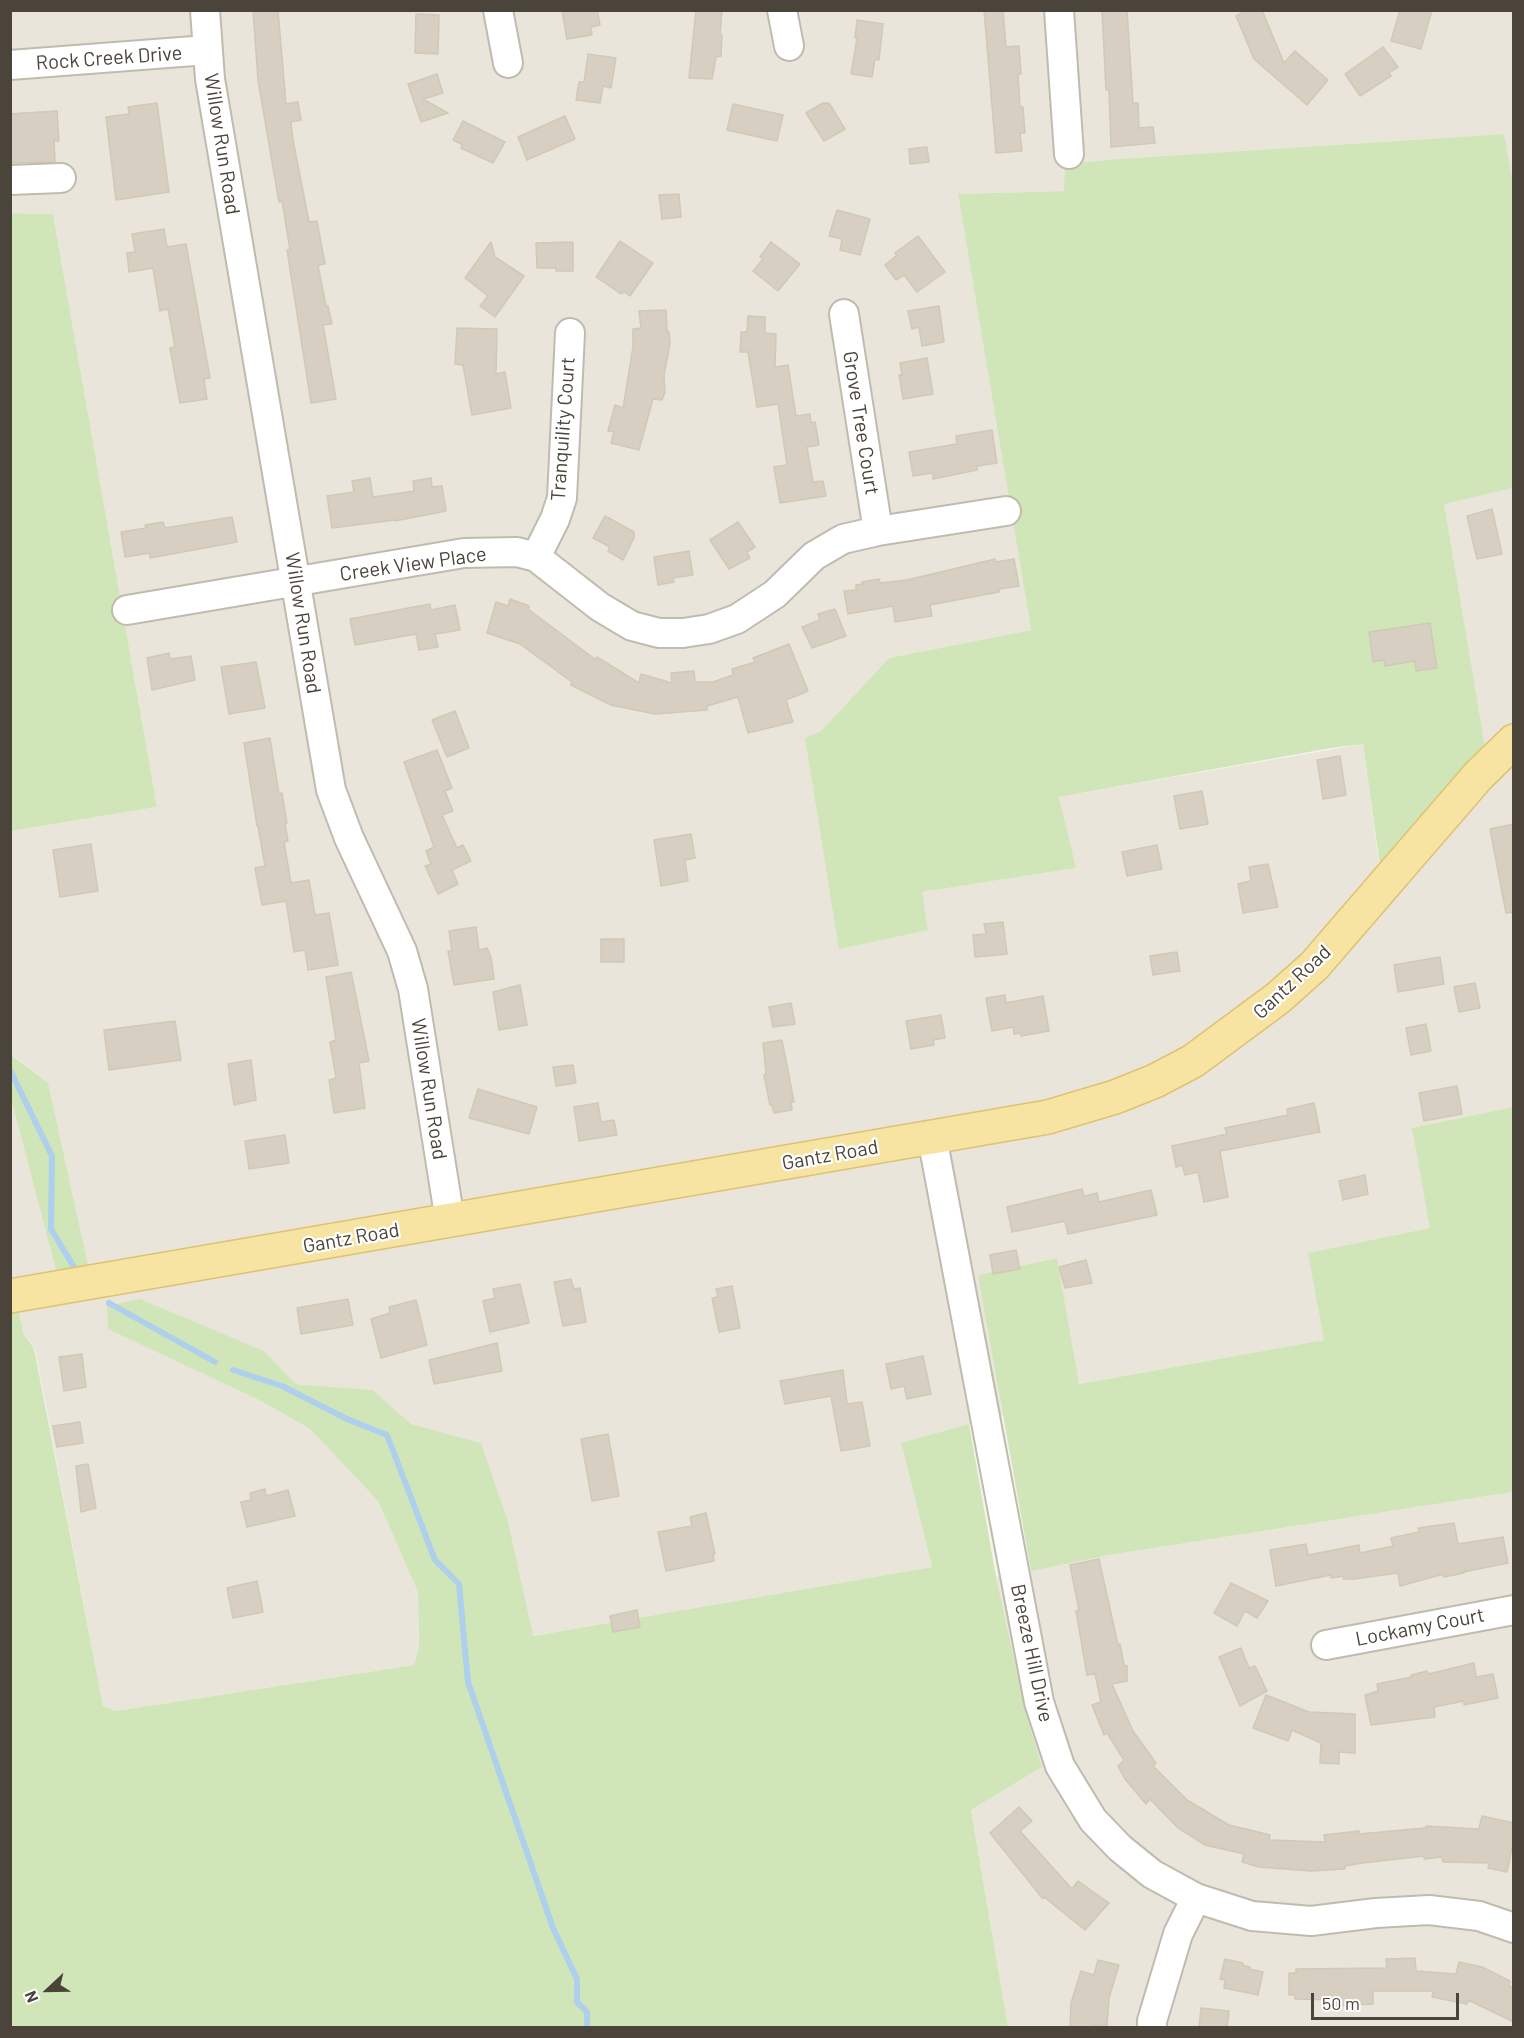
<!DOCTYPE html>
<html>
<head>
<meta charset="utf-8">
<style>
  body { margin:0 }
  #map { position:relative; width:1524px; height:2038px; overflow:hidden; background:#f5f3ec; font-family:Barlow,sans-serif }
  canvas { display:block }
  .frame { position:absolute; inset:0; border:12px solid #4a443a; pointer-events:none }
  .north { position:absolute; left:18px; top:1960px; width:60px; height:60px; -webkit-text-stroke:4px #fff; paint-order:stroke; rotate:248deg; font-size:16px; font-weight:700; line-height:24px; text-align:center; color:#4a443a }
  .north::after { content:''; display:block; margin:auto; width:21px; height:27px; background:#4a443a; clip-path:polygon(50% 0,100% 100%,50% 72%,0 100%) }
  .scale { position:absolute; left:1311px; top:1993px; width:148px; height:27px; box-sizing:border-box; border:3px solid #4a443a; border-top:0; padding-left:8px; font-size:18px; line-height:21px; white-space:nowrap; color:#4a443a; -webkit-text-stroke:4px #fff; paint-order:stroke }
</style>
</head>
<body>
<div id="map">
<canvas width="1524" height="2038"></canvas>
<div class="frame"></div>
<div class="north">N</div>
<div class="scale">50 m</div>
</div>
<script>
const context = document.querySelector('canvas').getContext('2d');
context.lineJoin = 'round';
function fill(path, color) { context.fillStyle = color; context.fill(path, 'evenodd'); }
const toPath = rows => new Path2D(rows.map(r => 'M' + r).join(''));
function strokePath(path, color, width, dash) { context.strokeStyle = color; context.lineWidth = width; context.lineCap = dash ? 'butt' : 'round'; context.setLineDash(dash || []); context.stroke(path); }
function write(font, color, halo, rows, align = 'center') {
  context.font = font + ' Barlow,sans-serif'; context.lineWidth = 4.5; context.setLineDash([]); context.textBaseline = 'middle'; context.strokeStyle = halo; context.fillStyle = color; for (const [text, x, y, turn = 0] of rows) {
    context.save(); context.translate(x, y); context.rotate((+turn || 0) * Math.PI / 180); context.textAlign = isNaN(turn) ? turn : align; if (halo) context.strokeText(text, 0, 0); context.fillText(text, 0, 0); context.restore();
  }
}
fill(toPath([
  [11,11,1513,11,1513,190,1504,134,1116,159,1065,164,1065,191,958,194,1031,630,889,658,821,731,922,892,1075,868,1059,797,1363,744,1380,872,1486,753,1443,503,1513,488,1513,1107,1413,1128,1431,1228,1309,1253,1325,1340,1078,1384,1057,1258,979,1275,1003,1416,969,1424,901,1444,932,1567,532,1636,508,1521,480,1443,411,1424,373,1390,296,1384,264,1351,107,1306,109,1329,261,1401,310,1429,378,1501,418,1592,419,1647,414,1665,116,1711,103,1706,35,1348,24,1335,17,1306,11,1307,10,1098,12,1099,48,1083,11,1054,11,831,157,807,53,214,11,213],
  [1513,1492,1513,2027,1008,2027,971,1810,1042,1767,1026,1713,996,1577,1109,1555]
]), '#e9e5db');
fill(toPath([
  [1504,134,1514,190,1513,488,1444,504,1486,753,1381,873,1363,744,1331,748,1059,797,1076,868,922,892,928,930,839,949,805,738,821,731,889,658,1031,630,958,194,1064,191,1065,164,1116,159],
  [11,213,53,214,157,807,11,831],
  [10,1054,48,1083,88,1266,56,1270,11,1098],
  [1513,1107,1513,1492,1109,1555,1031,1571,978,1275,1057,1258,1079,1384,1324,1340,1308,1253,1430,1228,1412,1128],
  [140,1299,264,1351,296,1384,373,1390,411,1424,481,1443,508,1521,533,1636,932,1567,901,1443,969,1424,996,1577,1026,1713,1042,1767,971,1810,1008,2027,11,2028,11,1307,17,1305,24,1335,34,1348,103,1706,116,1711,414,1665,419,1647,418,1592,378,1501,310,1429,261,1401,108,1329,107,1306]
]), '#d0e6b8');
strokePath(toPath([
  [10,1070,52,1156,51,1229,74,1267],
  [109,1303,215,1362],
  [233,1370,282,1386,347,1419,387,1435,435,1560,459,1584,468,1682,553,1928,577,1979,577,2002,587,2012,587,2028]
]), '#aed0ed', 6);
const building = toPath([
  [253,10,278,10,286,104,298,102,301,120,291,122,293,140,309,222,317,221,325,264,318,265,326,306,328,306,332,324,323,325,336,399,311,403,287,250,290,250,282,201,279,202,258,80,253,10],
  [562,10,597,10,600,25,591,27,592,35,567,39,562,10],
  [696,10,722,10,720,35,722,35,721,56,716,57,712,79,689,78,696,10],
  [984,10,1003,10,1006,47,1019,46,1021,74,1018,74,1020,107,1023,107,1025,133,1020,133,1022,151,996,153,984,10],
  [1102,10,1127,10,1133,103,1138,103,1139,128,1153,127,1155,143,1111,147,1109,90,1106,90,1102,10],
  [1247,10,1262,10,1284,63,1295,51,1328,80,1307,105,1254,59,1236,16,1247,10],
  [1400,10,1432,10,1421,49,1391,41,1400,10],
  [416,14,439,15,438,54,415,53,416,14],
  [857,20,883,24,879,60,875,59,872,77,851,74,857,38,855,38,857,20],
  [1383,47,1398,67,1389,73,1391,76,1360,96,1345,74,1383,47],
  [588,54,616,58,611,88,603,86,600,103,576,100,579,82,584,82,588,54],
  [437,74,443,93,423,99,448,113,421,122,408,84,437,74],
  [157,103,169,192,116,200,106,117,129,114,128,107,157,103],
  [823,103,829,103,845,129,824,141,806,113,823,103],
  [733,104,783,115,777,141,727,130,733,104],
  [57,111,59,141,54,141,55,162,10,163,10,114,57,111],
  [565,116,575,139,527,160,518,137,565,116],
  [463,121,505,142,493,163,461,148,463,145,453,140,463,121],
  [927,147,929,162,910,164,909,149,927,147],
  [679,194,681,217,662,219,659,195,679,194],
  [837,210,870,219,860,255,840,250,842,239,829,236,837,210],
  [164,229,167,247,186,244,210,378,204,379,207,399,180,403,170,348,175,347,168,309,160,311,153,268,129,272,127,253,135,252,132,234,164,229],
  [918,236,945,272,917,292,904,275,896,280,885,265,897,255,895,253,918,236],
  [620,241,653,263,630,296,624,292,621,294,596,277,620,241],
  [491,242,495,257,524,276,495,317,480,306,488,296,465,278,491,242],
  [573,242,573,271,556,271,556,268,537,268,536,243,573,242],
  [771,242,800,264,778,291,753,271,763,259,760,257,771,242],
  [939,306,944,342,922,346,919,327,912,329,908,311,939,306],
  [666,310,667,331,669,332,670,344,664,375,665,392,662,400,653,399,639,450,611,443,614,432,608,431,615,405,623,408,633,347,633,329,641,328,639,311,666,310],
  [748,316,765,317,765,333,776,334,775,367,788,365,796,416,810,414,811,423,815,422,819,445,807,447,813,482,823,481,826,496,780,503,774,467,787,465,778,404,757,407,748,352,740,352,741,332,747,332,748,316],
  [457,328,497,329,496,374,505,372,511,408,472,415,463,365,455,364,457,328],
  [927,358,933,394,903,399,899,375,902,375,900,363,927,358],
  [992,430,997,463,977,466,977,470,933,479,933,473,913,476,909,452,957,444,956,436,992,430],
  [370,478,373,497,414,491,413,481,431,478,432,487,442,486,446,511,395,521,395,520,332,528,327,496,354,492,352,481,370,478],
  [1492,509,1502,554,1477,559,1467,516,1492,509],
  [605,516,634,532,634,538,623,560,608,551,610,547,593,538,605,516],
  [232,517,237,542,150,558,150,553,125,557,121,532,146,528,145,525,163,522,165,528,232,517],
  [738,522,755,547,747,552,750,558,729,569,710,540,738,522],
  [689,551,693,575,673,578,674,582,658,585,654,557,689,551],
  [995,559,996,562,1014,559,1019,586,999,589,999,592,930,605,932,616,895,622,893,606,848,614,844,591,856,590,856,585,863,584,862,582,879,579,880,583,907,580,995,559],
  [510,599,529,606,528,609,596,660,597,657,639,683,641,674,672,683,671,673,694,671,695,682,713,682,733,675,732,669,755,662,753,658,789,644,808,691,786,700,793,722,748,733,738,697,707,706,707,710,655,714,611,705,571,685,572,682,520,644,487,633,496,602,508,606,510,599],
  [430,604,431,610,455,605,460,630,435,634,438,647,419,650,416,634,355,645,350,619,430,604],
  [835,609,846,636,812,648,802,627,820,620,818,614,835,609],
  [1430,623,1437,668,1416,671,1415,661,1385,666,1384,660,1373,662,1369,632,1430,623],
  [169,653,170,659,191,656,195,680,152,690,147,658,169,653],
  [256,662,265,708,229,714,221,667,256,662],
  [455,711,469,748,447,757,432,720,455,711],
  [270,738,279,794,282,793,287,823,285,823,288,841,284,842,291,883,309,880,315,915,329,913,338,965,308,970,305,950,294,952,286,901,262,905,255,868,265,866,258,826,257,826,244,743,270,738],
  [437,750,452,788,445,791,453,811,442,815,457,848,463,845,471,861,452,870,458,884,438,894,425,866,431,864,426,851,434,847,404,762,437,750],
  [1340,756,1346,795,1323,799,1317,760,1340,756],
  [1202,791,1208,824,1180,829,1174,796,1202,791],
  [1514,824,1514,912,1506,913,1490,829,1514,824],
  [691,834,695,858,685,860,688,881,661,886,654,840,691,834],
  [91,844,98,891,60,897,53,850,91,844],
  [1157,845,1162,869,1127,876,1122,852,1157,845],
  [1268,864,1278,907,1243,913,1238,884,1251,881,1249,867,1268,864],
  [1003,922,1007,954,975,957,973,935,986,934,984,924,1003,922],
  [476,927,479,950,487,948,491,957,494,979,454,985,448,951,452,951,449,931,476,927],
  [601,939,624,939,624,962,601,962,601,939],
  [1177,952,1180,971,1153,975,1150,956,1177,952],
  [1440,957,1444,984,1398,992,1394,965,1440,957],
  [351,972,369,1061,359,1063,365,1108,334,1113,329,1080,336,1078,330,1042,336,1040,326,977,351,972],
  [1475,983,1480,1008,1459,1012,1454,987,1475,983],
  [520,985,527,1025,499,1030,493,992,520,985],
  [1005,995,1006,1003,1043,996,1049,1031,1021,1036,1021,1033,1014,1034,1013,1027,992,1031,986,998,1005,995],
  [791,1003,795,1024,773,1027,769,1007,791,1003],
  [941,1015,945,1038,933,1040,934,1045,911,1049,906,1021,941,1015],
  [175,1021,181,1060,109,1070,104,1030,175,1021],
  [1426,1024,1431,1051,1411,1055,1406,1028,1426,1024],
  [782,1040,794,1102,791,1102,792,1110,774,1113,772,1105,770,1105,764,1075,766,1074,763,1043,782,1040],
  [251,1060,256,1100,234,1105,228,1064,251,1060],
  [573,1065,576,1083,556,1086,553,1067,573,1065],
  [1457,1086,1462,1114,1424,1121,1419,1093,1457,1086],
  [478,1089,537,1107,529,1134,469,1118,478,1089],
  [598,1103,601,1122,614,1120,617,1135,579,1141,574,1107,598,1103],
  [1314,1103,1320,1132,1220,1151,1228,1197,1204,1202,1198,1172,1185,1175,1182,1165,1176,1167,1172,1146,1227,1134,1225,1128,1288,1115,1287,1109,1314,1103],
  [285,1135,289,1163,249,1169,245,1141,285,1135],
  [1365,1175,1368,1194,1343,1200,1339,1181,1365,1175],
  [1082,1189,1084,1196,1097,1193,1099,1202,1151,1190,1157,1215,1068,1234,1065,1221,1012,1232,1007,1207,1082,1189],
  [1016,1250,1020,1269,993,1274,990,1255,1016,1250],
  [1086,1260,1092,1283,1065,1288,1059,1267,1086,1260],
  [571,1279,574,1289,580,1288,586,1322,563,1326,554,1282,571,1279],
  [520,1284,529,1323,490,1332,483,1301,495,1298,493,1289,520,1284],
  [732,1286,740,1328,719,1332,712,1298,718,1297,716,1289,732,1286],
  [348,1299,353,1325,301,1334,297,1308,348,1299],
  [416,1300,427,1345,381,1358,371,1319,390,1313,389,1307,416,1300],
  [497,1343,502,1371,434,1384,429,1360,497,1343],
  [82,1354,86,1387,64,1391,59,1357,82,1354],
  [923,1356,931,1394,907,1399,904,1386,891,1389,886,1364,923,1356],
  [843,1370,847,1404,862,1402,870,1446,841,1451,831,1396,785,1404,780,1381,843,1370],
  [80,1422,83,1443,57,1447,53,1426,80,1422],
  [608,1434,619,1496,592,1501,581,1439,608,1434],
  [88,1464,96,1508,81,1512,76,1466,88,1464],
  [265,1489,266,1496,288,1490,295,1516,247,1527,241,1502,251,1500,250,1493,265,1489],
  [706,1513,715,1554,713,1554,714,1561,666,1571,658,1532,692,1526,690,1517,706,1513],
  [1454,1523,1458,1544,1503,1537,1508,1563,1463,1572,1464,1573,1444,1577,1444,1574,1400,1586,1398,1573,1354,1579,1343,1579,1344,1576,1331,1578,1331,1575,1276,1586,1270,1550,1306,1544,1308,1555,1359,1545,1360,1553,1393,1546,1391,1538,1419,1532,1418,1528,1454,1523],
  [1099,1559,1118,1645,1120,1644,1124,1665,1127,1666,1127,1681,1112,1684,1133,1731,1156,1763,1153,1766,1187,1800,1229,1825,1270,1835,1269,1840,1325,1842,1324,1835,1359,1831,1359,1834,1425,1828,1426,1826,1479,1829,1482,1816,1514,1823,1514,1838,1507,1872,1488,1868,1489,1863,1443,1862,1442,1857,1424,1859,1424,1856,1362,1863,1345,1866,1345,1869,1311,1871,1259,1867,1242,1862,1244,1854,1205,1845,1177,1827,1150,1799,1146,1804,1125,1779,1118,1766,1124,1760,1107,1733,1104,1735,1092,1705,1101,1702,1095,1674,1087,1675,1076,1611,1079,1610,1070,1565,1099,1559],
  [257,1581,263,1612,233,1618,227,1588,257,1581],
  [1231,1583,1268,1601,1257,1618,1245,1611,1237,1626,1214,1613,1231,1583],
  [637,1610,640,1627,613,1632,610,1616,637,1610],
  [1241,1648,1249,1668,1255,1666,1267,1691,1240,1706,1219,1657,1241,1648],
  [1474,1663,1476,1677,1493,1674,1498,1698,1464,1705,1464,1701,1434,1707,1435,1717,1371,1725,1365,1695,1378,1691,1377,1684,1412,1677,1411,1675,1427,1671,1428,1674,1474,1663],
  [1266,1695,1309,1712,1355,1714,1355,1753,1339,1752,1339,1764,1320,1763,1321,1743,1292,1730,1288,1741,1253,1728,1266,1695],
  [1019,1807,1032,1821,1020,1831,1072,1889,1078,1881,1109,1903,1085,1930,1044,1897,1043,1899,990,1833,1019,1807],
  [1415,1958,1416,1971,1456,1974,1459,1962,1482,1967,1510,1981,1509,1986,1514,1988,1514,2022,1468,2000,1467,2004,1432,1997,1433,1991,1373,1991,1373,2004,1337,2006,1337,2000,1295,1999,1295,1995,1289,1995,1289,1973,1296,1973,1296,1969,1387,1968,1386,1959,1415,1958],
  [1225,1959,1243,1963,1242,1965,1250,1967,1249,1969,1263,1972,1258,1995,1224,1988,1225,1980,1220,1979,1225,1959],
  [1098,1960,1119,1965,1109,1998,1107,2025,1094,2025,1094,2028,1070,2028,1071,2003,1081,1971,1094,1975,1098,1960],
  [1201,2008,1229,2011,1227,2028,1199,2028,1201,2008]
]);
fill(building, '#d6cfc2');
strokePath(building, '#d1c8b6', 1.5);
const minor = toPath([
  [205,10,210,79,331,790,349,838,402,951,413,989,450,1221],
  [498,10,508,63],
  [782,10,789,46],
  [1059,10,1069,154],
  [10,65,207,50],
  [10,180,61,178],
  [844,314,878,531],
  [536,557,555,519,562,498,570,333],
  [127,610,464,553,517,552,536,557,600,607,632,626,659,633,683,633,709,629,737,619,775,594,814,556,843,539,878,531,1006,511],
  [932,1137,1039,1702,1060,1766,1093,1820,1120,1848,1152,1874,1196,1898,1252,1916,1311,1921,1376,1913,1429,1910,1479,1916,1514,1928],
  [1326,1645,1514,1610],
  [1152,2028,1152,2021,1178,1934,1196,1898]
]);
const major = toPath([
  [10,1296,1048,1117,1115,1097,1155,1081,1193,1061,1278,998,1314,966,1478,776,1514,741]
]);
strokePath(minor, '#c1bbaf', 32);
strokePath(major, '#dec272', 36);
strokePath(minor, '#fff', 28);
strokePath(major, '#f8e4a2', 33);
write('20px', '#4a443a', '#fff', [
  ["Rock Creek Drive",109,58,-4],
  ["Willow Run Road",222,144,81],
  ["Grove Tree Court",861,423,81],
  ["Tranquility Court",563,429,-86],
  ["Creek View Place",413,564,-8],
  ["Willow Run Road",303,623,81],
  ["Gantz Road",1292,982,-43],
  ["Willow Run Road",429,1089,81],
  ["Gantz Road",830,1155,-10],
  ["Gantz Road",351,1238,-10],
  ["Lockamy Court",1420,1627,-11],
  ["Breeze Hill Drive",1032,1653,78]
]);
</script>
</body>
</html>
